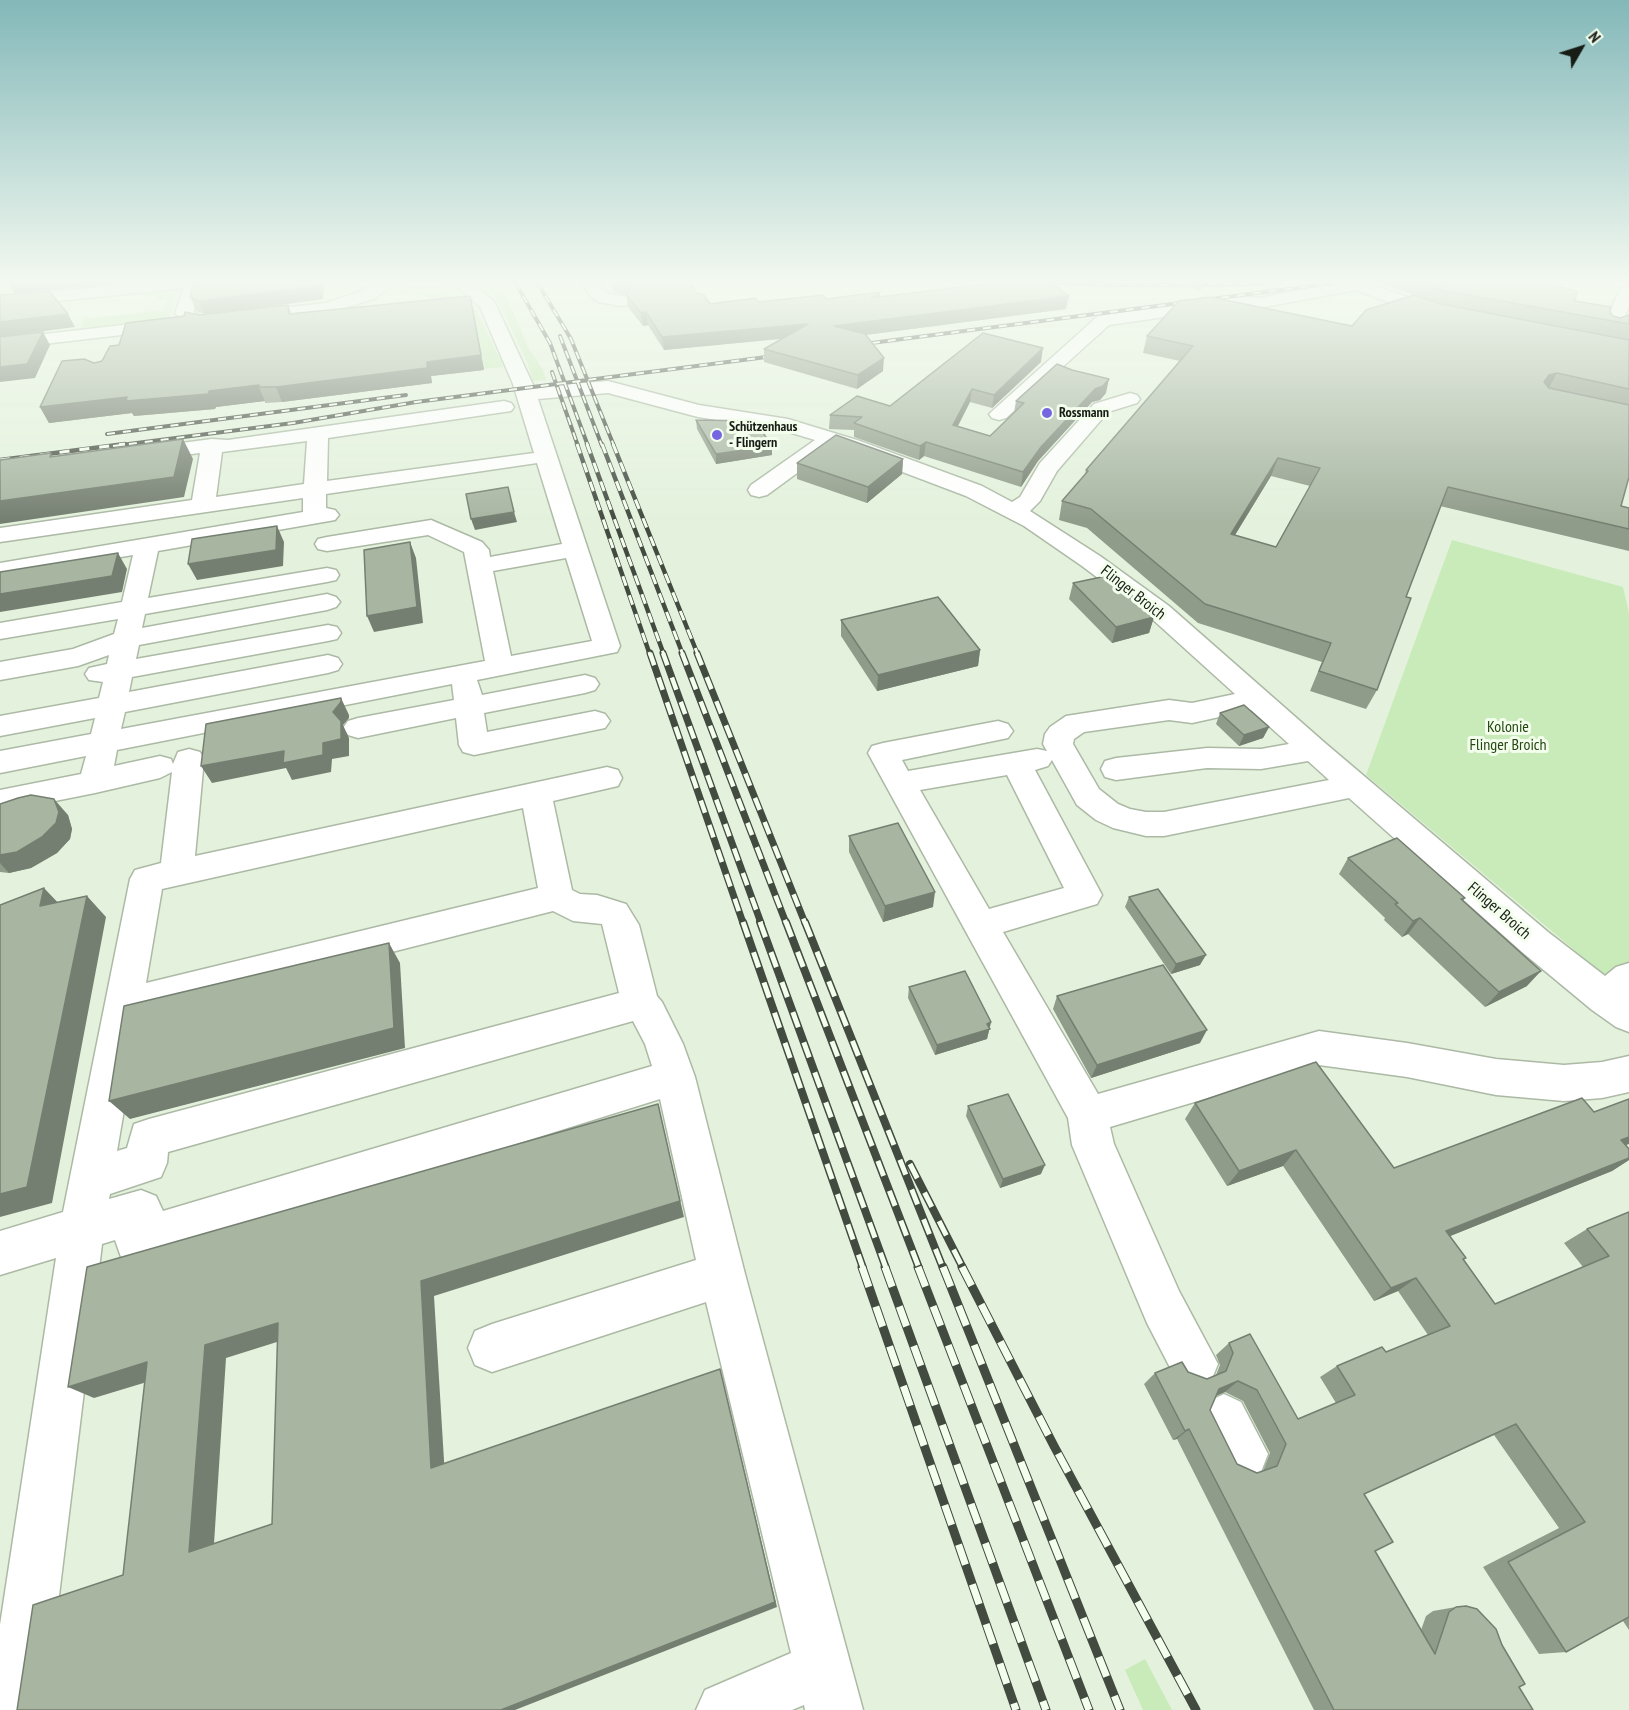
<!DOCTYPE html>
<html>
<head>
<meta charset="utf-8">
<style>
  body { margin:0 }
  #map { position:relative; width:1629px; height:1710px; overflow:hidden; background:#e4f2dd; font-family:"PT Sans Narrow",sans-serif }
  canvas { display:block }
  .north { position:absolute; left:1551px; top:18px; width:60px; height:60px; -webkit-text-stroke:4px #f3feed; paint-order:stroke; rotate:51deg; font-size:16px; font-weight:700; line-height:24px; text-align:center; color:#171c15 }
  .north::after { content:''; display:block; margin:auto; width:21px; height:27px; background:#171c15; clip-path:polygon(50% 0,100% 100%,50% 72%,0 100%) }
</style>
</head>
<body>
<div id="map">
<canvas width="1629" height="1710"></canvas>
<div class="north">N</div>
</div>
<script>
const context = document.querySelector('canvas').getContext('2d');
context.lineJoin = 'round';
function fill(path, color) { context.fillStyle = color; context.fill(path, 'evenodd'); }
const toPath = rows => new Path2D(rows.map(r => 'M' + r).join(''));
function strokePath(path, color, width, dash) { context.strokeStyle = color; context.lineWidth = width; context.lineCap = dash ? 'butt' : 'round'; context.setLineDash(dash || []); context.stroke(path); }
function write(font, color, halo, rows, align = 'center') {
  context.font = font + ' "PT Sans Narrow",sans-serif'; context.lineWidth = 6; context.setLineDash([]); context.textBaseline = 'middle'; context.strokeStyle = halo; context.fillStyle = color; for (const [text, x, y, turn = 0] of rows) {
    context.save(); context.translate(x, y); context.rotate((+turn || 0) * Math.PI / 180); context.textAlign = isNaN(turn) ? turn : align; if (halo) context.strokeText(text, 0, 0); context.fillText(text, 0, 0); context.restore();
  }
}
fill(toPath([
  [485,282,496,282,508,300,528,347,543,370,546,380,533,381,527,362,501,306],
  [179,288,170,319,80,329,84,319,163,310,167,300,156,301,157,296,144,297,146,291],
  [391,288,452,295,467,300,477,312,504,367,484,369,455,308,419,294,390,292,392,290,384,289],
  [1452,540,1623,587,1629,613,1629,996,1366,775],
  [1145,1659,1172,1710,1143,1710,1125,1670]
]), '#c9ebb9');
const minor = toPath([
  [146,282,199,282,201,285,193,312,205,317,325,303,362,291,376,282,396,282,374,299,327,313,205,327,184,323,175,313,184,288,0,307,0,297,146,282],
  [399,282,447,282,439,287,407,287,399,282],
  [452,282,470,282,494,301,534,387,608,381,699,405,788,419,857,440,982,486,1012,502,1020,497,1040,463,1094,404,1130,393,1137,395,1140,399,1137,403,1108,412,1057,471,1040,501,1030,511,1100,556,1169,606,1325,743,1548,932,1605,976,1616,967,1629,963,1629,1032,1616,1027,1592,1010,1522,952,1349,798,1164,836,1146,836,1113,828,1096,820,1077,805,1052,760,1048,766,1035,770,1102,895,1097,904,1003,932,1098,1094,1319,1031,1407,1043,1496,1059,1564,1065,1602,1062,1629,1056,1629,1092,1602,1098,1564,1101,1496,1095,1407,1077,1319,1065,1110,1127,1114,1144,1179,1291,1218,1364,1211,1381,1194,1388,1177,1381,1147,1323,1072,1145,1068,1118,868,753,872,746,883,743,998,721,1008,724,1013,731,1008,738,902,760,908,771,1037,749,1047,751,1043,744,1045,734,1050,727,1066,716,1169,700,1192,703,1235,694,1151,618,1082,566,1024,526,966,496,834,446,767,495,759,497,751,495,748,490,751,485,815,440,785,431,698,417,608,393,538,399,620,646,617,652,477,680,482,695,585,675,595,678,599,684,595,690,585,693,484,713,487,732,595,711,605,714,610,721,605,728,474,755,463,752,459,745,456,718,358,738,348,735,343,728,348,721,358,718,454,700,452,684,117,750,114,766,160,756,171,759,173,764,178,752,189,749,200,752,204,759,195,856,607,767,618,770,622,778,618,786,553,801,572,890,580,894,597,895,626,904,639,925,657,996,662,1002,683,1044,695,1077,745,1274,863,1710,805,1710,804,1705,792,1710,696,1710,705,1690,791,1653,706,1302,492,1372,475,1365,468,1348,475,1331,492,1324,696,1260,660,1099,137,1263,121,1257,115,1240,102,1244,45,1710,0,1710,0,1625,56,1258,0,1275,0,1231,63,1212,130,879,135,870,161,863,172,772,160,778,95,793,0,812,0,790,81,774,86,756,0,773,0,751,91,734,95,718,0,736,0,716,99,698,103,682,89,680,85,674,89,668,107,664,109,655,78,666,0,680,0,662,73,649,114,634,118,619,0,639,0,623,122,602,133,555,0,577,0,563,303,512,303,498,0,542,0,528,192,500,200,453,143,460,135,459,132,454,135,449,143,448,212,439,228,440,504,401,511,403,514,407,511,411,328,438,327,481,534,453,513,384,480,307,452,282],
  [307,441,304,484,216,497,222,452,307,441],
  [537,463,562,544,490,557,489,550,482,542,431,520,327,537,318,539,315,544,318,549,327,551,428,535,464,552,485,661,121,729,125,712,328,673,338,670,342,664,338,658,328,655,129,692,132,677,328,641,337,639,341,633,337,627,328,625,136,659,139,645,327,610,336,607,340,602,336,597,327,594,142,628,145,614,327,582,336,580,339,575,336,570,327,568,148,598,158,551,335,520,339,515,335,510,326,508,326,494,537,463],
  [566,558,592,641,511,656,493,571,566,558],
  [1251,710,1289,744,1261,749,1207,748,1116,758,1105,761,1101,769,1105,777,1116,780,1207,768,1261,769,1308,761,1329,780,1164,812,1146,812,1130,809,1118,804,1099,789,1073,744,1074,739,1084,732,1169,720,1192,723,1251,710],
  [1007,775,1064,888,989,909,920,790,1007,775],
  [523,808,538,888,146,983,162,889,523,808],
  [553,911,573,921,602,924,619,993,149,1119,134,1124,127,1148,117,1151,140,1016,553,911],
  [633,1021,645,1044,652,1066,163,1211,156,1196,141,1190,109,1199,110,1194,161,1177,167,1163,168,1152,633,1021],
  [582,282,598,282,603,290,610,294,627,297,630,301,627,305,621,306,599,302,591,297,582,282],
  [1341,282,1365,282,1444,310,1447,314,1444,318,1438,319,1432,318,1356,290,1259,308,1241,306,1109,325,1006,418,999,420,992,418,989,414,1098,316,1241,296,1259,298,1341,282],
  [1629,283,1629,307,1620,327,1617,331,1611,332,1605,331,1602,327,1621,288,1629,283],
  [168,320,174,321,177,325,174,329,0,349,0,339,168,320],
  [1224,1394,1241,1402,1268,1454,1261,1472,1243,1479,1225,1472,1199,1419,1207,1402,1224,1394]
]);
strokePath(minor, '#acb9a5', 3);
fill(minor, '#fff');
const railFar4 = toPath([
  [515,282,550,343,588,446],
  [537,282,571,339,614,446],
  [1033,282,1115,285,1263,284],
  [560,336,602,446],
  [856,345,1342,282],
  [552,372,578,446],
  [107,434,406,395],
  [113,446,293,423,416,402,782,355]
]);
const railFar3 = toPath([
  [577,444,650,655],
  [587,444,664,655],
  [602,444,683,655],
  [613,444,698,655],
  [0,460,125,444]
]);
const railFar2 = toPath([
  [650,653,743,923],
  [663,653,761,923],
  [682,653,786,923],
  [697,653,805,923]
]);
const railFar1 = toPath([
  [743,922,863,1268],
  [760,922,886,1268],
  [786,922,919,1268],
  [805,922,943,1268],
  [910,1164,963,1268]
]);
const rail = toPath([
  [862,1267,1016,1710],
  [885,1267,1046,1710],
  [918,1267,1089,1710],
  [943,1267,1120,1710],
  [962,1267,1054,1446,1196,1710]
]);
strokePath(railFar4, '#434a40', 4);
strokePath(railFar3, '#434a40', 4.5);
strokePath(railFar2, '#434a40', 7);
strokePath(railFar1, '#434a40', 8);
strokePath(rail, '#434a40', 9);
strokePath(railFar4, '#f3feed', 2, [8]);
strokePath(railFar3, '#f3feed', 3, [10]);
strokePath(railFar2, '#f3feed', 4.5, [13]);
strokePath(railFar1, '#f3feed', 5, [16]);
strokePath(rail, '#f3feed', 7, [21]);
fill(toPath([
  [194,282,324,282,323,299,227,312,288,305,291,313,473,310,484,370,431,376,432,383,282,402,265,403,265,401,216,407,215,409,134,416,132,413,49,423,40,407,94,363,102,361,119,345,199,315,205,314,196,311,190,297],
  [607,282,690,282,697,293,710,304,880,297,1066,309,865,335,883,371,857,389,764,362,764,349,781,339,664,350,648,325,643,326,628,307,626,295,616,293],
  [1169,282,1207,282,1200,290],
  [1380,282,1538,282,1575,301,1610,312,1613,316,1620,318,1629,315,1629,477,1621,506,1629,508,1629,551,1440,506,1406,597,1377,690,1366,709,1310,691,1322,662,1198,623,1087,528,1059,520,1062,501,1085,474,1086,470,1180,361,1143,353,1147,336,1352,326,1414,295],
  [1271,476,1310,486,1276,547,1235,535],
  [1041,362,992,408,970,402,958,426,990,436,1014,413,1016,401,1106,393,1100,400,1092,402,1038,461,1021,487,924,456,919,460,854,437,854,430,829,429,830,415,890,406],
  [696,420,772,455,716,464,697,429],
  [903,459,902,474,867,503,797,479,797,463],
  [1073,583,1154,617,1149,633,1112,643,1069,599],
  [841,620,980,650,978,666,877,691,841,636],
  [1220,713,1269,727,1263,738,1239,746,1216,724],
  [0,804,68,815,72,829,70,839,57,853,31,868,9,873,0,872],
  [849,836,933,907,883,922,849,852],
  [1348,858,1465,898,1463,901,1527,986,1485,1007,1408,934,1402,937,1384,920,1385,918,1339,874],
  [1129,897,1200,965,1171,974,1125,907],
  [909,987,991,1022,987,1039,935,1055,908,998],
  [1057,996,1200,1043,1091,1078,1053,1009],
  [1195,1103,1394,1168,1626,1145,1629,1149,1629,1160,1612,1171,1450,1236,1464,1260,1495,1304,1583,1267,1564,1243,1587,1229,1629,1212,1629,1630,1623,1621,1566,1652,1539,1654,1483,1567,1559,1528,1494,1435,1364,1494,1375,1551,1421,1630,1426,1616,1433,1611,1456,1607,1502,1645,1519,1687,1533,1710,1314,1710,1177,1439,1173,1440,1144,1384,1155,1373,1188,1372,1207,1379,1216,1375,1220,1365,1216,1355,1229,1343,1298,1419,1336,1403,1320,1377,1337,1366,1386,1352,1428,1335,1398,1291,1374,1301,1283,1166,1227,1186,1185,1119],
  [1225,1392,1243,1401,1270,1453,1263,1471,1257,1473,1237,1464,1210,1410,1216,1396],
  [968,1106,1041,1174,1000,1188,966,1116]
]), '#909c8a');
fill(toPath([
  [8,282,129,282,14,293],
  [319,282,324,282,323,299,205,315,199,301],
  [1202,282,1207,282,1200,290],
  [880,292,880,305,871,298],
  [470,296,484,370,431,376,432,383,282,402,276,387,427,362],
  [1069,296,1066,309,834,339,834,326],
  [646,312,648,325,643,326,641,313],
  [68,314,75,327,0,337,0,322],
  [808,324,808,336,664,350,662,337],
  [43,332,50,345,35,378,0,382,0,367],
  [1043,348,1041,362,992,408,994,395],
  [884,358,883,371,857,389,858,375],
  [1557,373,1547,391,1544,382,1549,375],
  [1109,379,1106,393,1100,400,1092,402,1038,461,1021,487,1023,472,1041,447,1095,389],
  [259,385,259,387,265,401,216,407,215,409,134,416,132,413,49,423,40,407,127,397,209,391],
  [972,389,970,402,951,439,953,425],
  [183,439,193,459,184,497,0,524,0,501],
  [926,442,924,456,919,460,920,446],
  [772,446,772,455,716,464,716,454],
  [1278,458,1271,476,1224,553,1231,534],
  [903,459,902,474,867,503,868,487],
  [514,512,517,522,475,530,471,519],
  [277,526,284,542,283,566,197,580,188,564],
  [410,542,416,558,423,623,374,632,367,616],
  [118,553,127,569,122,592,0,612,0,594],
  [1154,617,1149,633,1112,643,1116,627],
  [980,650,978,666,877,691,878,675],
  [341,698,349,715,349,718,343,725,349,738,349,756,332,759,331,772,292,780,286,768,212,783,201,766,323,743,333,712],
  [1269,727,1263,738,1239,746,1244,735],
  [54,799,68,815,72,829,70,839,57,853,31,868,9,873,0,863,0,855],
  [44,888,64,909,40,906],
  [935,892,933,907,883,922,885,906],
  [87,896,106,917,52,1203,0,1217,0,1194],
  [1420,918,1408,934,1402,937,1413,921],
  [389,943,400,963,405,1048,130,1119,109,1101],
  [1206,955,1200,965,1171,974,1176,964],
  [1541,971,1527,986,1485,1007,1499,992],
  [991,1022,987,1039,935,1055,937,1045],
  [1207,1030,1200,1043,1091,1078,1097,1065],
  [658,1104,684,1217,434,1296,445,1477,431,1468,421,1281],
  [1629,1137,1629,1144,1599,1156,1621,1140],
  [1296,1150,1283,1166,1227,1186,1239,1171],
  [1629,1158,1629,1160,1612,1171,1428,1245,1446,1231],
  [1045,1165,1041,1174,1000,1188,1003,1179],
  [1416,1278,1398,1291,1374,1301,1391,1288],
  [278,1323,296,1336,226,1358,213,1559,189,1552,205,1345],
  [147,1362,170,1375,94,1398,68,1387],
  [723,1381,777,1607,515,1710,501,1710],
  [1238,1381,1225,1392,1206,1400,1219,1389],
  [1189,1429,1177,1439,1173,1440,1185,1431]
]), '#757f71');
const building = toPath([
  [194,282,319,282,319,286,199,301,190,297,194,282],
  [623,282,690,282,697,293,704,295,710,304,756,298,758,302,823,295,826,299,880,292,871,298,1002,282,1051,282,1069,296,834,326,865,334,884,358,858,375,764,349,808,324,662,337,646,312,641,313,626,294,631,288,627,283,623,282],
  [1430,282,1538,282,1577,291,1575,301,1611,307,1610,312,1613,316,1620,318,1629,315,1629,324,1446,291,1436,287,1441,286,1430,282],
  [49,291,68,314,0,322,0,295,49,291],
  [1414,295,1441,304,1629,340,1629,389,1557,373,1549,375,1544,382,1549,388,1629,405,1629,477,1621,506,1629,508,1629,529,1448,487,1406,597,1411,598,1377,690,1319,671,1331,643,1205,604,1091,509,1062,501,1088,471,1086,470,1193,346,1147,336,1179,301,1210,297,1352,326,1366,310,1414,295],
  [1278,458,1320,468,1276,547,1231,534,1278,458],
  [470,296,481,355,427,362,427,368,276,387,259,387,259,385,209,391,208,394,126,401,127,397,40,407,62,361,84,359,94,363,102,361,110,346,119,345,126,323,184,316,185,312,199,315,288,305,289,314,470,296],
  [43,332,27,364,0,367,0,337,43,332],
  [983,333,1043,348,994,395,972,389,953,425,990,436,1024,403,1016,401,1057,364,1072,370,1109,379,1103,386,1095,389,1041,447,1023,472,926,442,920,446,854,423,862,417,830,415,857,396,890,406,983,333],
  [696,420,755,421,772,446,716,454,696,420],
  [836,435,903,459,868,487,797,463,836,435],
  [183,439,174,477,0,501,0,460,51,453,50,457,183,439],
  [508,487,514,512,471,519,466,494,508,487],
  [277,526,276,550,188,564,192,539,277,526],
  [410,542,417,607,367,616,364,550,410,542],
  [118,553,112,576,0,594,0,572,118,553],
  [1111,575,1154,617,1116,627,1073,583,1111,575],
  [938,597,980,650,878,675,841,620,938,597],
  [341,698,341,702,333,712,341,721,341,739,323,743,323,755,283,763,284,751,201,766,206,724,341,698],
  [1244,705,1269,727,1244,735,1220,713,1244,705],
  [31,795,54,799,59,812,56,823,42,837,17,852,0,855,0,804,18,798,31,795],
  [898,823,935,892,885,906,849,836,898,823],
  [1397,838,1465,898,1461,899,1541,971,1499,992,1420,918,1413,921,1395,904,1398,903,1348,858,1397,838],
  [44,888,40,906,87,896,27,1187,0,1194,0,905,44,888],
  [1158,889,1206,955,1176,964,1129,897,1158,889],
  [389,943,394,1028,109,1101,124,1006,389,943],
  [1163,965,1207,1030,1097,1065,1057,996,1163,965],
  [965,971,991,1022,987,1024,990,1029,937,1045,909,987,965,971],
  [1316,1062,1394,1168,1582,1098,1594,1112,1629,1099,1629,1137,1621,1140,1629,1149,1629,1158,1446,1231,1466,1258,1463,1259,1495,1304,1609,1256,1587,1229,1629,1212,1629,1617,1566,1652,1508,1562,1585,1522,1516,1424,1364,1494,1393,1542,1375,1551,1435,1654,1449,1612,1456,1607,1466,1606,1477,1609,1496,1629,1502,1645,1525,1684,1519,1687,1533,1710,1334,1710,1189,1429,1185,1431,1155,1373,1182,1362,1188,1372,1207,1379,1226,1371,1233,1353,1229,1343,1250,1334,1298,1419,1355,1395,1337,1366,1382,1347,1386,1352,1450,1326,1416,1278,1391,1288,1296,1150,1239,1171,1195,1103,1316,1062],
  [1238,1381,1257,1390,1286,1444,1277,1466,1257,1473,1237,1464,1210,1410,1219,1389,1238,1381],
  [1008,1094,1045,1165,1003,1179,968,1106,1008,1094],
  [658,1104,680,1201,421,1281,431,1468,720,1369,775,1602,501,1710,17,1710,33,1605,123,1575,147,1362,68,1387,87,1267,658,1104],
  [278,1323,272,1524,189,1552,205,1345,278,1323]
]);
fill(building, '#a7b5a1');
strokePath(building, '#757f71', 1.5);
const sky = context.createLinearGradient(0, 0, 0, 522);
sky.addColorStop(0, '#83b8b9');
sky.addColorStop(0.54, '#f3f9f0');
sky.addColorStop(1, '#f3f9f000');
context.fillStyle = sky;
context.fillRect(0, 0, 1629, 522);
for (const [x, y, r, color] of [
  [1047,413,6,"#7766e1"],
  [717,435,6,"#7766e1"]
]) { const dot = new Path2D(); dot.arc(x, y, r, 0, 2 * Math.PI); context.fillStyle = color; context.fill(dot); strokePath(dot, '#f3feed', 2); }
write('bold 14px', '#171c15', '#f3feed', [
  ["Rossmann",1059,413],
  ["Schützenhaus",729,427],
  ["- Flingern",729,443]
], 'left');
write('16px', '#171c15', '#f3feed', [
  ["Flinger Broich",1133,593,38],
  ["Flinger Broich",1499,911,41]
]);
write('16px', '#254611', '#f3feed', [
  ["Kolonie",1508,727],
  ["Flinger Broich",1508,745]
]);
</script>
</body>
</html>
